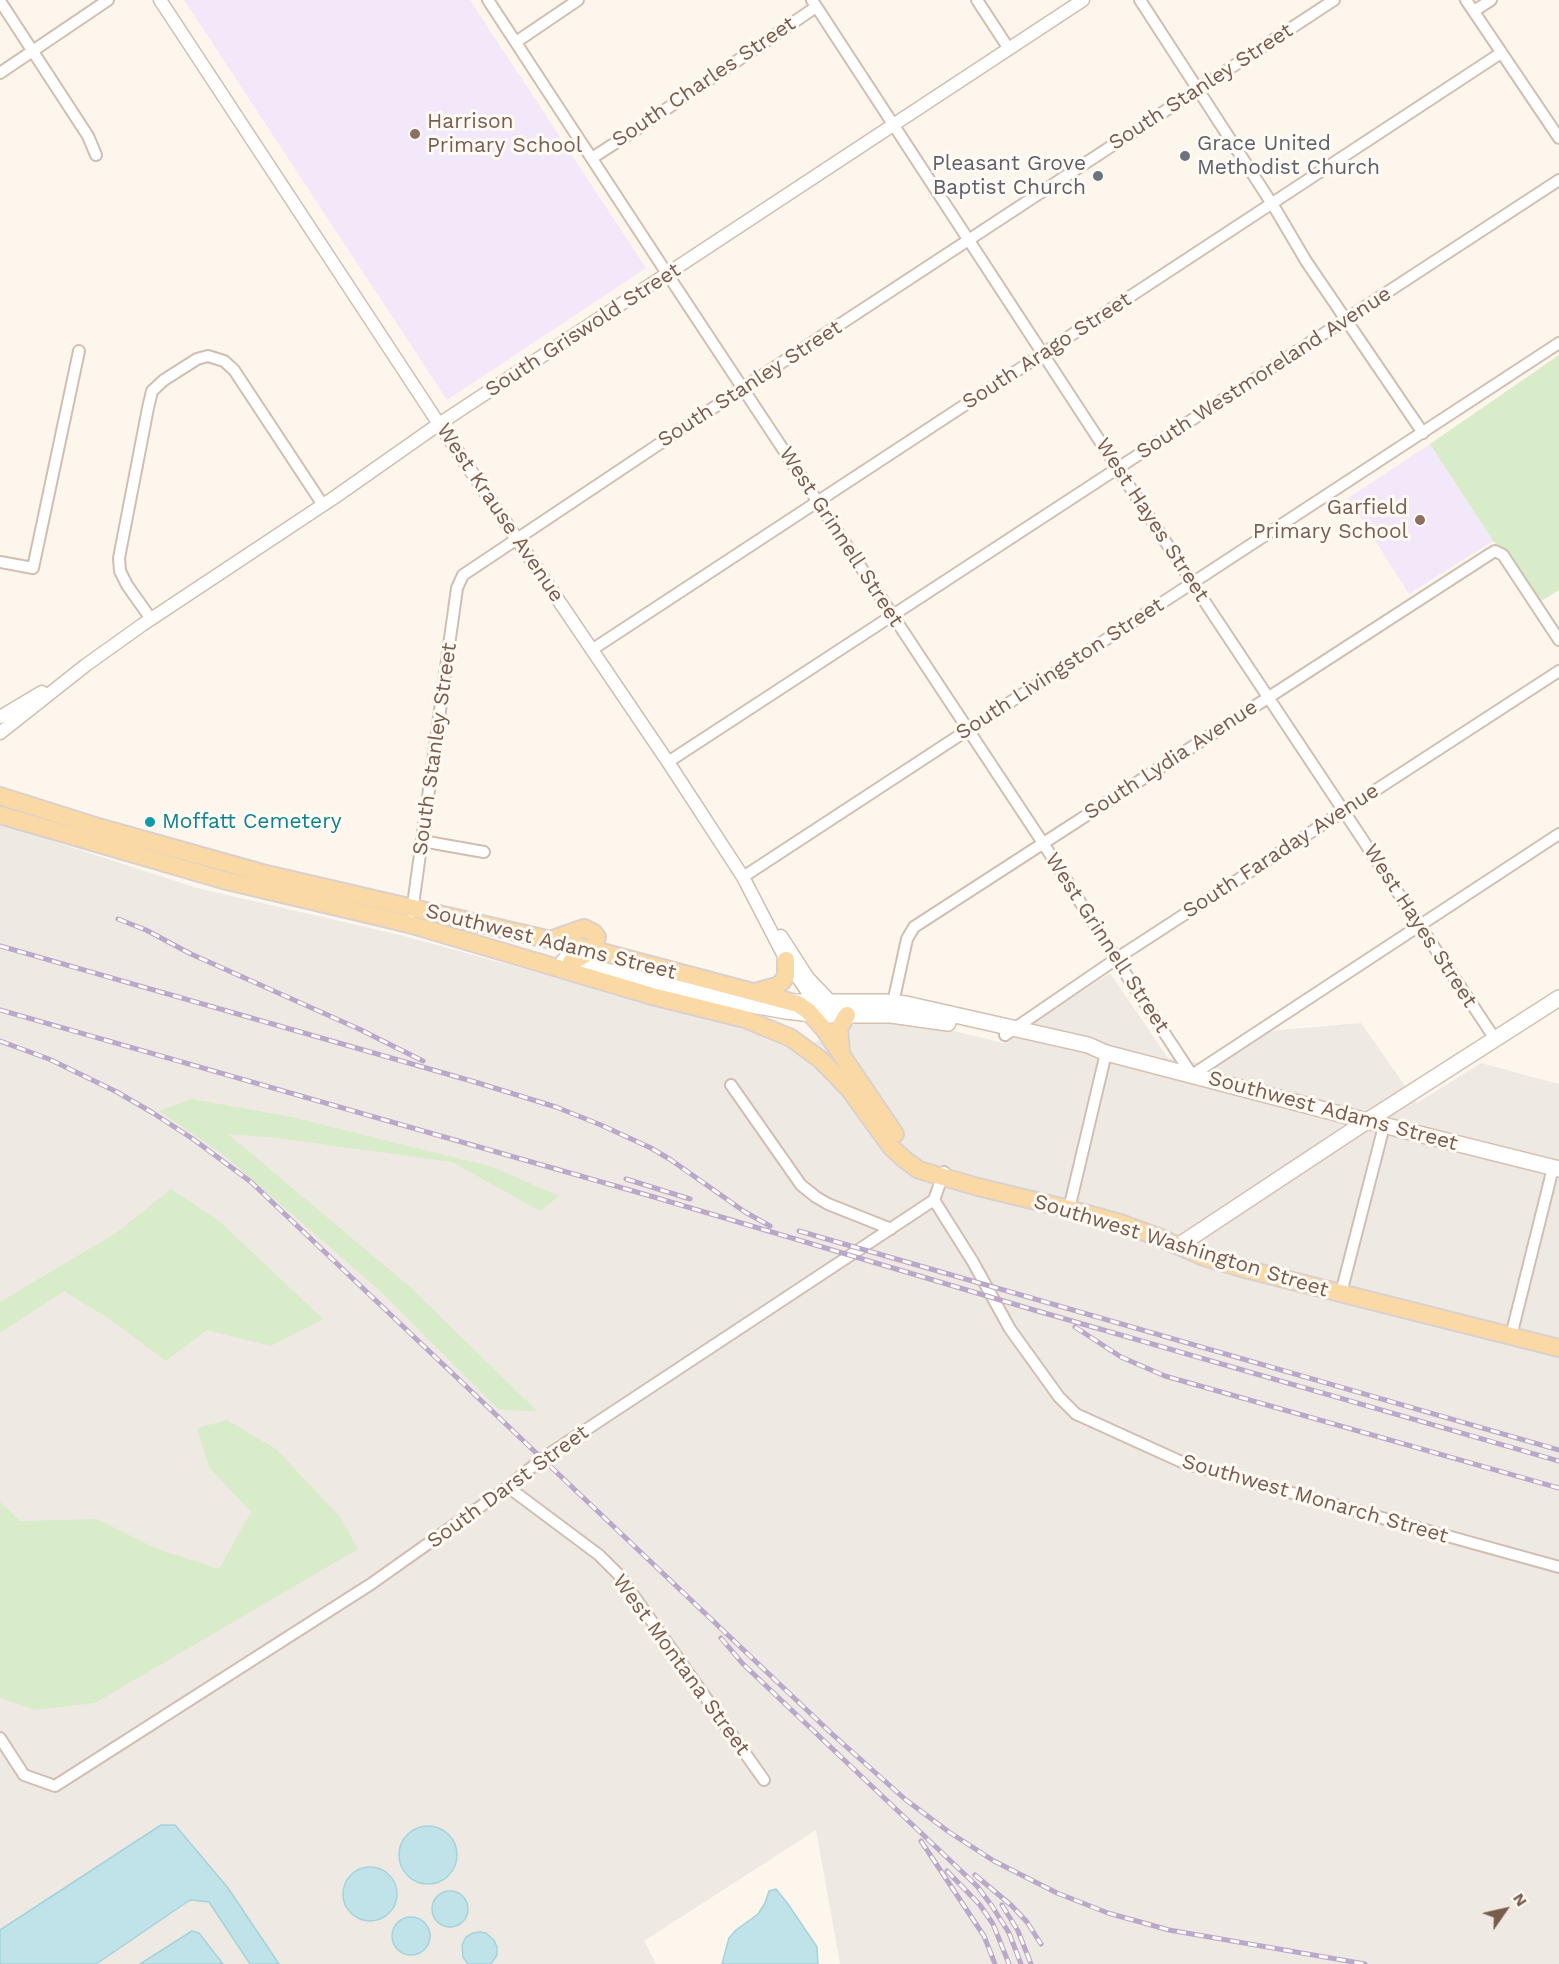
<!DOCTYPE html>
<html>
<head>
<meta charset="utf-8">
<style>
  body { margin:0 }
  #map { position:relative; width:1559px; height:1964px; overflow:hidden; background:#fdf6ec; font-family:"Work Sans",sans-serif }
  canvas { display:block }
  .north { position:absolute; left:1475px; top:1880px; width:60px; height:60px; -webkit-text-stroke:4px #fffaf3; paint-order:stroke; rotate:56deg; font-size:16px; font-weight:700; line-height:24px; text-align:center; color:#7a5c4d }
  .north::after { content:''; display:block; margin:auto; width:21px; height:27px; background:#7a5c4d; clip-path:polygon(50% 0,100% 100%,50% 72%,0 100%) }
</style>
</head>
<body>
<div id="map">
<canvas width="1559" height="1964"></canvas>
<div class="north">N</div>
</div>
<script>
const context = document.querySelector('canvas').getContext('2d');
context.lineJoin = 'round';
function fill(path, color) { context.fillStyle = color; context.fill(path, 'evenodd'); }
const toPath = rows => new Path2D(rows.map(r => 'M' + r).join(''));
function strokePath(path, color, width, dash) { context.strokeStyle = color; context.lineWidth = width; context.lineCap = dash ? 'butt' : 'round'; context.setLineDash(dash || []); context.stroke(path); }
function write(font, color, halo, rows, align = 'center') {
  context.font = font + ' "Work Sans",sans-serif'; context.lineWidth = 6; context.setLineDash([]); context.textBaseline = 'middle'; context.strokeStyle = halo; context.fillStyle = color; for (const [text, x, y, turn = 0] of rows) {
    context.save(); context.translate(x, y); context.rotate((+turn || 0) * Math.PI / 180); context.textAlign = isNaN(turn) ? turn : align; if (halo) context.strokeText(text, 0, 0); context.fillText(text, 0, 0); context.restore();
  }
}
fill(toPath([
  [0,824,197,888,400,935,741,1028,795,1051,860,1022,882,1020,929,1025,1003,1043,1110,973,1168,1058,1215,1065,1269,1031,1361,1023,1417,1103,1481,1063,1559,1084,1559,1964,840,1964,816,1830,644,1941,656,1964,0,1964]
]), '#efe9e4');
fill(toPath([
  [184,0,470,0,646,268,447,400],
  [1430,444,1493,541,1409,594,1348,498]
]), '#f3e8fa');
fill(toPath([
  [1559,355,1559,590,1538,603,1503,551,1493,541,1430,444],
  [192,1099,292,1117,493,1167,559,1196,540,1211,452,1162,277,1138,228,1134,410,1287,537,1411,499,1410,377,1288,225,1156,159,1111],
  [171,1189,218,1220,323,1319,271,1346,207,1330,166,1361,114,1322,64,1291,0,1333,0,1302,116,1233],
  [227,1420,276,1449,340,1517,358,1549,95,1703,36,1710,0,1698,0,1502,20,1521,97,1519,155,1548,219,1569,251,1512,209,1467,197,1428]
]), '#d8ecc9');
const water = toPath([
  [161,1825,175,1825,228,1888,279,1964,250,1964,209,1902,190,1900,96,1964,0,1964,0,1930,161,1825],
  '399 1855a29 29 0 1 1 58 0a29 29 0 1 1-58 0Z',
  '343 1894a27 27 0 1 1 54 0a27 27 0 1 1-54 0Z',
  [776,1889,788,1904,817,1947,818,1964,722,1964,729,1938,736,1930,758,1914,765,1903,769,1891,776,1889],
  '432 1909a18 18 0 1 1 36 0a18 18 0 1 1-36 0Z',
  '392 1936a19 19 0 1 1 38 0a19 19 0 1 1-38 0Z',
  [192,1931,199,1933,223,1964,140,1964,192,1931],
  [480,1932,486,1933,494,1940,497,1947,497,1955,491,1964,468,1964,463,1957,462,1945,466,1937,473,1933,480,1932]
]);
fill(water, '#bfe3e8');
strokePath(water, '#a5d3da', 1.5);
const minor = toPath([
  [488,0,668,275,1043,843,1116,959,1192,1075,1559,834],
  [812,0,1199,593,1495,1039],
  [977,0,1009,49],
  [1140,0,1276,210,1306,261,1423,433],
  [1466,0,1559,138],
  [0,1,88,136,96,155],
  [1474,11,1491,0],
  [516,42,578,0],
  [0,73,108,0],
  [592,158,637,129,816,7],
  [0,562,33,568,79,351],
  [151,619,127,585,120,571,119,558,148,408,152,391,164,380,197,359,208,356,224,361,234,370,323,505],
  [593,649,1501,53],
  [668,762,1559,180],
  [422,841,484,852],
  [743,877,1559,343],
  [412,912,457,588,463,575,743,388,1334,0],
  [893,1003,907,939,914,927,1490,554,1495,551,1503,555,1559,640],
  [1005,1035,1125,953,1559,671],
  [731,1085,801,1185,816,1197,828,1204,891,1229],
  [934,1200,973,1262,1010,1329,1059,1397,1076,1414,1184,1463,1559,1567],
  [1069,1209,1106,1053],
  [1341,1293,1384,1126],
  [1511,1336,1553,1168],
  [508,1487,599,1555,619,1575,764,1780],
  [0,1738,24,1775,55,1786,371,1584,508,1487,543,1458,572,1439,934,1200,944,1172]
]);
const tertiary = toPath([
  [160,0,439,424,668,762,743,877,786,960,817,1006],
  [0,717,42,692],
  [0,733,86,665,142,625,335,497,439,424,1083,0],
  [781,936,808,978,831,1002]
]);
const secondary = toPath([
  [564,961,741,1003,786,1011,820,1015,891,1015,948,1023],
  [791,1002,885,1002,906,1004,1088,1045,1106,1053,1367,1121,1559,1169],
  [1178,1246,1367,1121,1559,998]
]);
const primary = toPath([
  [0,796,98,827,262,873,594,950,798,1004,808,1011,824,1029,895,1134],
  [0,815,223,880,409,924,652,996,745,1019,791,1038,821,1060,849,1089,891,1147,904,1159,919,1170,978,1187,1069,1209,1120,1223,1158,1237,1204,1257,1241,1268,1559,1348],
  [550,940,584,928,594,933,597,937,594,950,571,962],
  [755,992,777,986,782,982,786,976,786,960],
  [841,1052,839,1028,847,1015]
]);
strokePath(minor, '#d1beb0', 14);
strokePath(tertiary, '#d1beb0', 15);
strokePath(secondary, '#d6c0b0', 18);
strokePath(primary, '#dad1cd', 20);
strokePath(minor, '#fff', 10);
strokePath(tertiary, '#fff', 12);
strokePath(secondary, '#fff', 15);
strokePath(primary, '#fbd9a5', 16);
const rail = toPath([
  [118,919,146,930,191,954,359,1029,423,1061],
  [0,946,475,1082,556,1107,601,1125,651,1148,671,1160,745,1212,770,1226],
  [0,1010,654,1197,1034,1310,1559,1461],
  [0,1041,49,1059,117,1092,153,1113,193,1139,251,1182,831,1733,906,1800,949,1832,994,1861,1057,1893,1108,1913,1169,1930,1365,1964],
  [626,1179,690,1199],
  [799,1231,1559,1450],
  [1075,1327,1121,1357,1165,1376,1559,1488],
  [721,1638,743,1664,977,1886,992,1906,1009,1933,1021,1964],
  [921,1841,984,1936,995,1964],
  [947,1871,980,1905,993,1924,1009,1964],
  [975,1875,1011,1905,1027,1922,1041,1944],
  [1002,1905,1018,1931,1031,1964]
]);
strokePath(rail, '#b9a8c9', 5);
strokePath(rail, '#fffaf3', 3, [9]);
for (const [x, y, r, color] of [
  [415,134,6,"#8d6e63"],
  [1185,156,6,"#6b7280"],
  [1098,176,6,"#6b7280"],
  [1420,520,6,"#8d6e63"],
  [150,822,6,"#0f9aa8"]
]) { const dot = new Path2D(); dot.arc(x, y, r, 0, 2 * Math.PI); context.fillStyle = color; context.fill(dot); strokePath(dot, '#fffaf3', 2); }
write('21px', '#7a5c4d', '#fffaf3', [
  ["South Charles Street",704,82,-34],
  ["South Stanley Street",1201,87,-33],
  ["South Griswold Street",583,330,-33],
  ["South Arago Street",1047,351,-33],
  ["South Westmoreland Avenue",1264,373,-33],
  ["South Stanley Street",750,384,-33],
  ["West Krause Avenue",500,513,56],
  ["West Hayes Street",1152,520,57],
  ["West Grinnell Street",841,537,57],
  ["South Livingston Street",1060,669,-33],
  ["South Stanley Street",435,749,-82],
  ["South Lydia Avenue",1171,760,-33],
  ["South Faraday Avenue",1281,851,-33],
  ["West Hayes Street",1420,926,57],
  ["Southwest Adams Street",551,942,14],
  ["West Grinnell Street",1107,943,57],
  ["Southwest Adams Street",1333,1111,15],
  ["Southwest Washington Street",1181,1246,17],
  ["South Darst Street",508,1487,-36],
  ["Southwest Monarch Street",1315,1499,16],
  ["West Montana Street",681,1665,54]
]);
write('21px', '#785e54', '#fffaf3', [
  ["Harrison",427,122],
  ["Primary School",427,146],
  ["Garfield",1408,508,"right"],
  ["Primary School",1408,532,"right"]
], 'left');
write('21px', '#5b616d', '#fffaf3', [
  ["Grace United",1197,144],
  ["Methodist Church",1197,168],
  ["Pleasant Grove",1086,164,"right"],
  ["Baptist Church",1086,188,"right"]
], 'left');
write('21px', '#0d838f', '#fffaf3', [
  ["Moffatt Cemetery",162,822]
], 'left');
</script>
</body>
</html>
